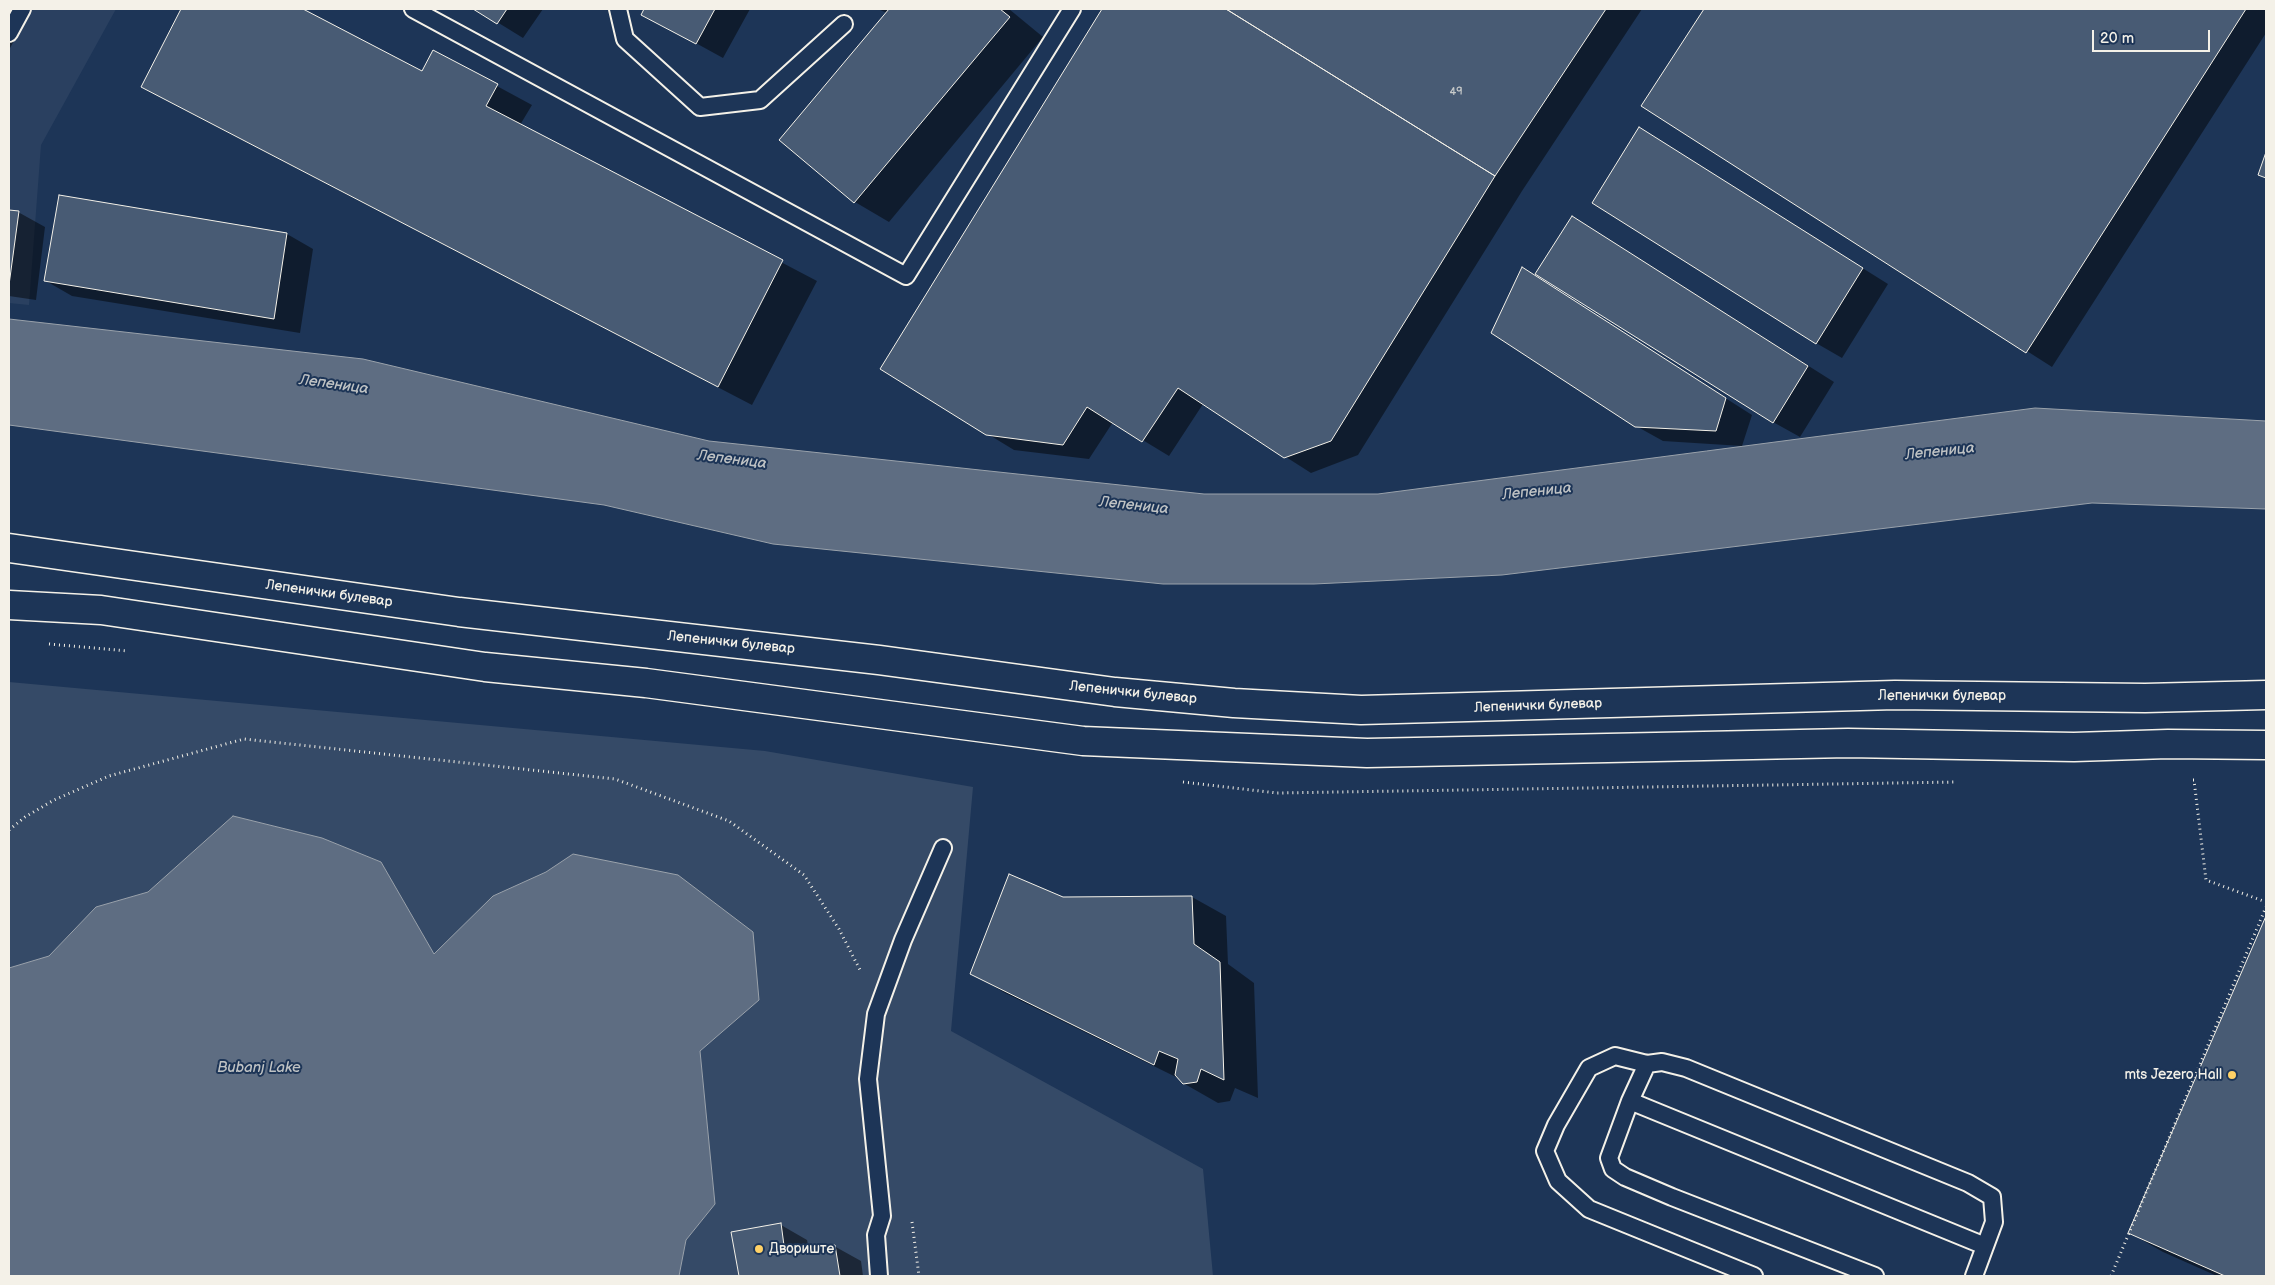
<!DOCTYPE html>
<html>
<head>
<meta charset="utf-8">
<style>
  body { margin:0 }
  #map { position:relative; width:2275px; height:1285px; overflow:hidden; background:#1d3557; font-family:"Balsamiq Sans",sans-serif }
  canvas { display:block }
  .frame { position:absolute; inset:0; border:10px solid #f4f1e8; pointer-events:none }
  .scale { position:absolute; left:2092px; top:30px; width:118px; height:22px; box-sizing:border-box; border:2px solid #f4f1e8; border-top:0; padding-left:6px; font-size:15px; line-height:18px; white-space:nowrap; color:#f4f1e8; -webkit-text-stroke:4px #1d3557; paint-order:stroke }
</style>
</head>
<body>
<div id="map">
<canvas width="2275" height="1285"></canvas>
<div class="frame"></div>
<div class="scale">20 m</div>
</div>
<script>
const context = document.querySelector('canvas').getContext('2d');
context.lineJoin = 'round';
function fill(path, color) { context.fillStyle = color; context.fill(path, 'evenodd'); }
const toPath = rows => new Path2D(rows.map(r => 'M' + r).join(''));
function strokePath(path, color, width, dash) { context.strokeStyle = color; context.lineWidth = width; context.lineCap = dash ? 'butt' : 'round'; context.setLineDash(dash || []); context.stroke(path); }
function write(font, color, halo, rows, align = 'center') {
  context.font = font + ' "Balsamiq Sans",sans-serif'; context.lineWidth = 4; context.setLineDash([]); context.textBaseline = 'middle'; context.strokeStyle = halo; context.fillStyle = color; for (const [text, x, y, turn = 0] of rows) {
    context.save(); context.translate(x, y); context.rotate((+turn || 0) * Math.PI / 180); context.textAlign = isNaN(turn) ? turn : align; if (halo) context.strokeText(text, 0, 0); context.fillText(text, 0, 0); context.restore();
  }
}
fill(toPath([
  [9,9,116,9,41,145,29,305,9,303]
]), '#2a4060');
fill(toPath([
  [9,682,765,751,973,787,951,1031,1203,1169,1213,1276,679,1276,686,1240,715,1204,700,1051,759,999,573,854,546,872,493,896,434,954,381,862,322,838,233,816,148,892,96,907,49,956,9,968]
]), '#354a67');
const water = toPath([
  [9,319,363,359,709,441,1204,494,1378,494,2035,408,2266,421,2266,509,2092,503,1502,575,1314,584,1163,584,773,544,604,505,9,425,9,319],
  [233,816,322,838,381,862,434,954,493,896,546,872,573,854,678,875,753,932,759,1000,700,1051,715,1204,686,1240,679,1276,9,1276,9,968,49,956,96,907,148,892,233,816]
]);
fill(water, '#5e6d82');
strokePath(water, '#9aa2ab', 1);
fill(toPath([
  [9,9,31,9,9,50],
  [183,9,300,9,423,73,434,52,532,105,520,125,817,281,752,405,177,106,143,86],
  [476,9,543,9,523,38],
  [646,9,750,9,723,58,643,14],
  [878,9,1009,9,1043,37,889,222,855,202,781,140,887,13],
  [1104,9,1642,9,1522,191,1358,455,1311,473,1203,404,1169,456,1113,422,1089,459,1014,450,881,369],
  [1705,9,2266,9,2266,33,2052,367,1643,106],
  [1640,129,1888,284,1842,358,1816,343],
  [60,196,287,234,313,249,300,333,72,296,46,281],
  [9,211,18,212,45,227,36,300,9,296],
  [1598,233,1834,382,1800,437,1773,422],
  [1523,269,1752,415,1742,446,1663,441,1636,426],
  [1192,897,1226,916,1228,964,1254,983,1258,1098,1235,1088,1230,1101,1218,1103,1183,1083,1180,1079,1005,993,971,973,1063,898],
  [2266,919,2266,1276,2217,1276,2163,1252,2130,1233],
  [781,1225,807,1240,809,1250,834,1246,861,1261,863,1276,740,1276,732,1233]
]), '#0007');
const building = toPath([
  [181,9,303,9,422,71,433,50,498,84,486,106,783,260,718,387,141,87,181,9],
  [473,9,507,9,497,24,473,9],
  [644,9,715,9,696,44,641,15,644,9],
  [889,9,1000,9,1010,17,854,203,779,140,889,9],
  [1102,9,1226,9,1495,176,1331,441,1284,458,1178,388,1142,442,1087,407,1063,445,986,435,880,369,1102,9],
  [1226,9,1606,9,1495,176,1226,9],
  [1704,9,2246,9,2026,353,1641,106,1704,9],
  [1639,127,1863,268,1816,344,1592,203,1639,127],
  [2266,152,2266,178,2258,175,2266,152],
  [59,195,287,233,274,319,44,281,59,195],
  [9,210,19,211,9,285,9,210],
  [1572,216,1808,366,1773,423,1535,274,1572,216],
  [1522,267,1726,398,1716,431,1635,427,1491,333,1522,267],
  [1009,874,1063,897,1192,896,1194,944,1220,962,1224,1080,1201,1069,1197,1082,1183,1084,1175,1075,1178,1059,1159,1051,1154,1065,970,974,1009,874],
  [2266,916,2266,1276,2225,1276,2128,1233,2266,916],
  [781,1223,785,1253,835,1245,840,1276,739,1276,731,1232,781,1223]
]);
fill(building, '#485b74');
strokePath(building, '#f4f1e8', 1);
const service = toPath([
  [413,9,906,276,1072,9],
  [618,9,625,39,700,107,760,100,844,24],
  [9,33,22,9],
  [1647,1064,1630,1101,1609,1158,1613,1169,1625,1177,1672,1197,1875,1276],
  [1630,1101,1985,1246],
  [879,1276,876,1235,882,1216,868,1079,876,1014,903,940,943,848],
  [1754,1276,1589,1209,1558,1181,1545,1151,1556,1125,1589,1068,1615,1056,1647,1064,1662,1062,1686,1068,1968,1183,1992,1197,1994,1222,1974,1276]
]);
const secondary = toPath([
  [9,548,459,612,879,660,1115,692,1234,703,1361,710,1895,695,2145,698,2266,695],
  [9,605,101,610,485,667,646,683,1083,741,1367,753,1848,743,2074,747,2168,744,2266,745]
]);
strokePath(service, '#f4f1e8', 20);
strokePath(secondary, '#f4f1e8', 31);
strokePath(toPath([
  [49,644,128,651],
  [2193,780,2194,780,2206,880,2266,902],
  [1183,782,1277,793,1956,782],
  [9,830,25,817,54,800,109,776,244,739,615,779,729,821,804,875,839,929,860,970],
  [912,1222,919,1276],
  [2111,1276,2266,907]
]), '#f4f1e8', 3, [1, 4]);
strokePath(service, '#1d3557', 16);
strokePath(secondary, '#1d3557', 28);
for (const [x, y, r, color] of [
  [2232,1075,5,"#ffd166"],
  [759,1249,5,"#ffd166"]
]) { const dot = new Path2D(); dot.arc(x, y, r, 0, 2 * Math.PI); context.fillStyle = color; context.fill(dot); strokePath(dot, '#1d3557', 2); }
write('11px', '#c9cccb', null, [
  ["49",1456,92]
]);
write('14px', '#f4f1e8', '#1d3557', [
  ["Лепенички булевар",329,594,8],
  ["Лепенички булевар",731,643,6],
  ["Лепенички булевар",1133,693,6],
  ["Лепенички булевар",1942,696],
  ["Лепенички булевар",1538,706,-2]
]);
write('14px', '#f4f1e8', '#1d3557', [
  ["mts Jezero Hall",2222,1075],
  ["Двориште",769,1249,"left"]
], 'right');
write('italic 15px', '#c0c3c4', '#1d3557', [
  ["Лепеница",334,385,8],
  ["Лепеница",1940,452,-6],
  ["Лепеница",732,460,7],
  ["Лепеница",1537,492,-6],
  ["Лепеница",1134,506,6],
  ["Bubanj Lake",259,1068]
]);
</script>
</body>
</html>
